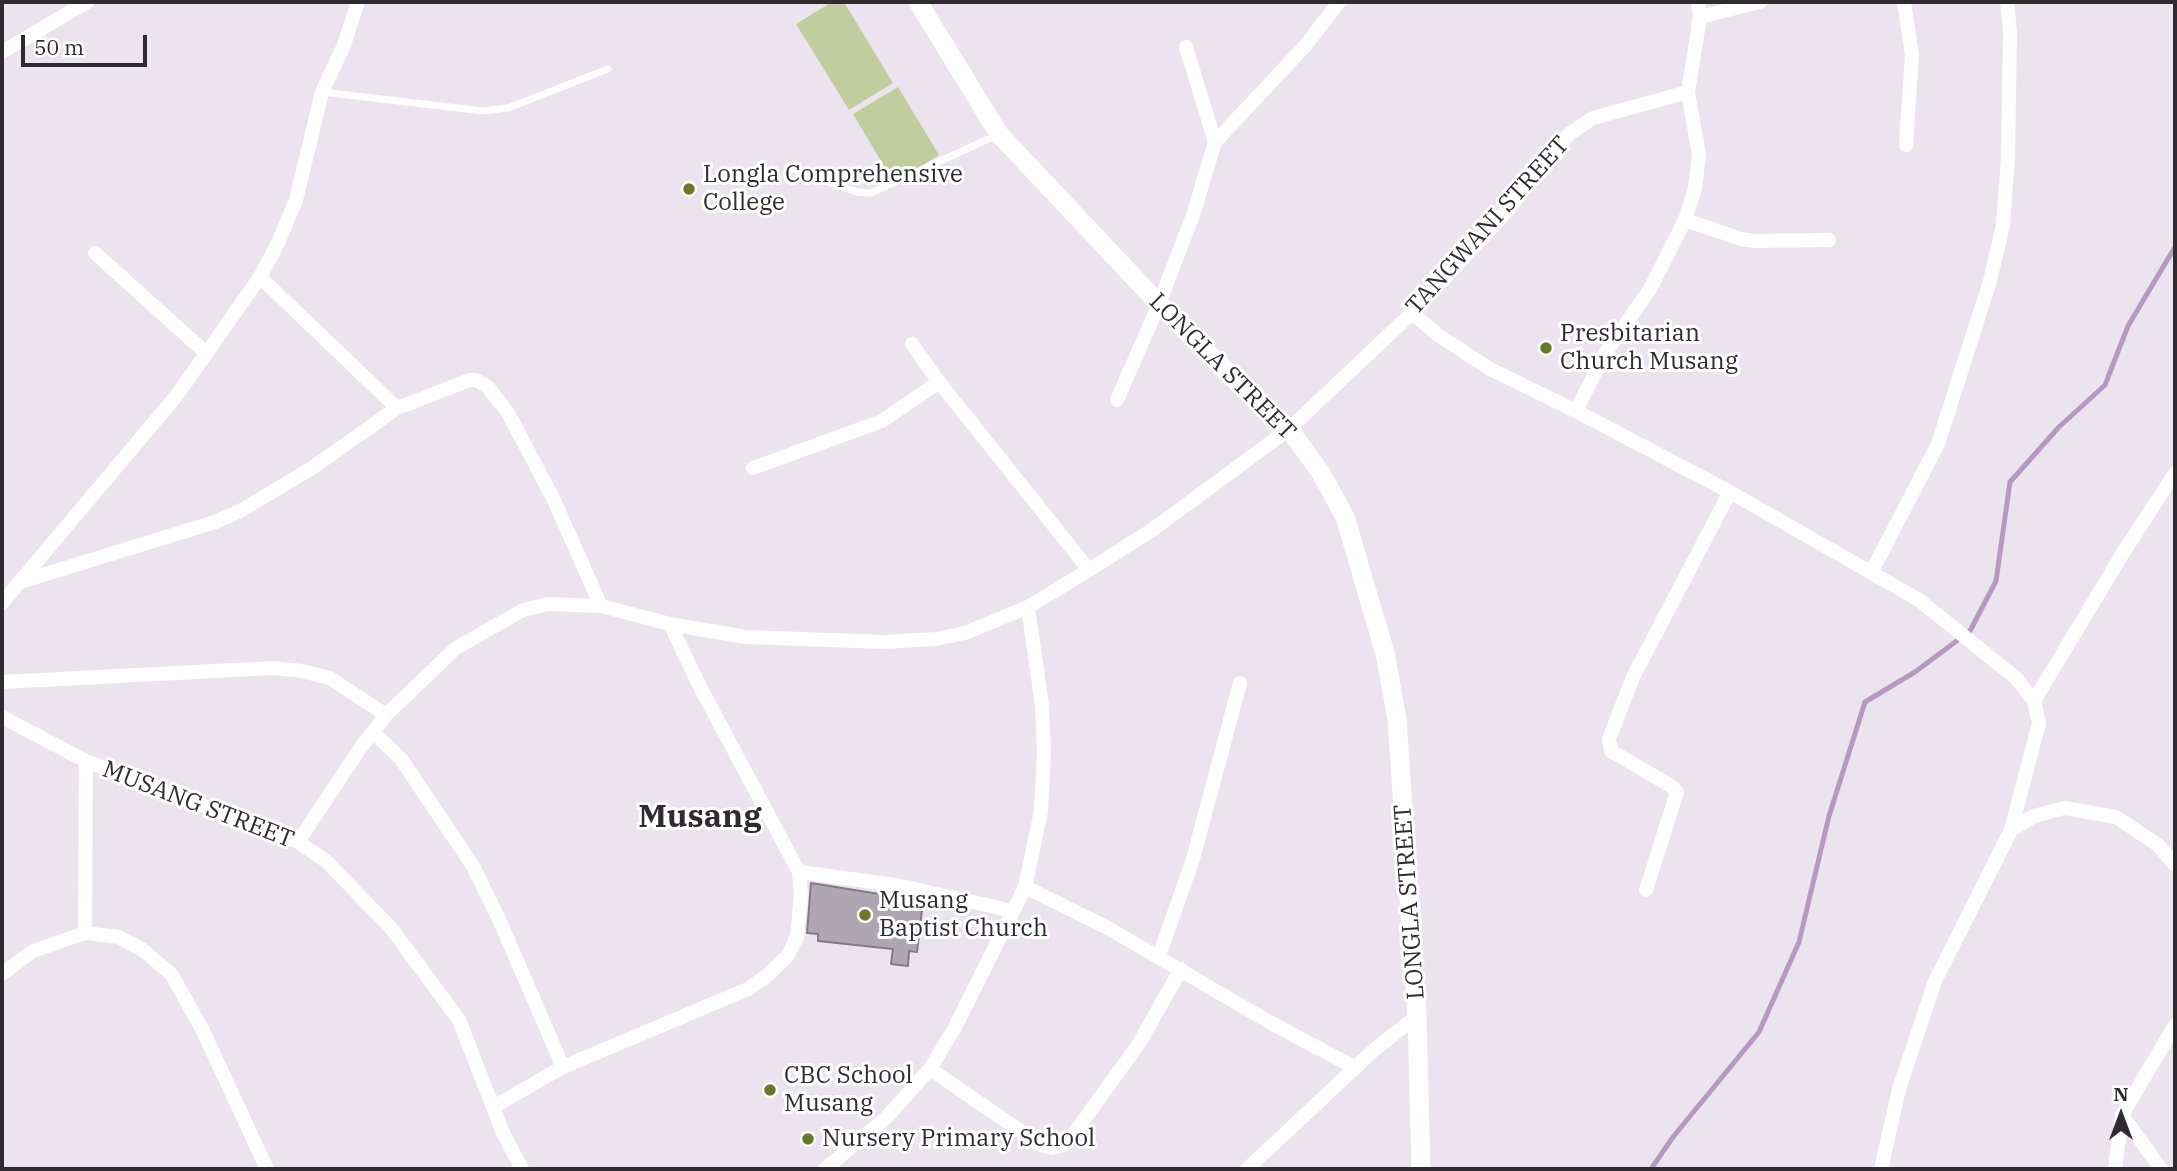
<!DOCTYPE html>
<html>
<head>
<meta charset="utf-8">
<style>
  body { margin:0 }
  #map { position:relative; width:2177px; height:1171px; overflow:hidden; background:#ebe4ef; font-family:"IBM Plex Serif",serif }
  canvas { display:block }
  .frame { position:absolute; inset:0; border:4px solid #2e2c2f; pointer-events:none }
  .north { position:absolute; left:2086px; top:1080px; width:70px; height:70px; -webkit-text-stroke:5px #fff; paint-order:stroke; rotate:0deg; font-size:19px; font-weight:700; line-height:28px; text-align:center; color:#2e2c2f }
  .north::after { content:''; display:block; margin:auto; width:24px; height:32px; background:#2e2c2f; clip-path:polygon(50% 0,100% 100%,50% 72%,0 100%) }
  .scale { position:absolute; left:21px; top:35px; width:126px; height:32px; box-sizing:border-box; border:4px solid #2e2c2f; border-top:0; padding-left:9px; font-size:21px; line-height:24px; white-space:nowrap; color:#2e2c2f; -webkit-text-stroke:5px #fff; paint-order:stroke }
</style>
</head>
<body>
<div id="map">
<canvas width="2177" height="1171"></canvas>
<div class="frame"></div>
<div class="north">N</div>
<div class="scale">50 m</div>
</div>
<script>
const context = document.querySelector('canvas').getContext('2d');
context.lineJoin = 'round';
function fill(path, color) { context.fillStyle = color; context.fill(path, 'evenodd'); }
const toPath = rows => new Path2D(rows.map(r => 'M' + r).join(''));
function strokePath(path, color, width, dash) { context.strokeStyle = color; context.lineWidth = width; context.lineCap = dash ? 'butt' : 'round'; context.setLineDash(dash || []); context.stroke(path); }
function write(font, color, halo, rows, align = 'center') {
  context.font = font + ' "IBM Plex Serif",serif'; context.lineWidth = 6; context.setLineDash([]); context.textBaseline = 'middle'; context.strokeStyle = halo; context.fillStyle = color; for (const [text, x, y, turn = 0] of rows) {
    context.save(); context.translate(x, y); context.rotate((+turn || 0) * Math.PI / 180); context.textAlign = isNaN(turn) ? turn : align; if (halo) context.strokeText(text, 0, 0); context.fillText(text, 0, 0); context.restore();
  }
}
fill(toPath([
  [832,2,844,2,893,83,849,110,796,24],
  [898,87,939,155,894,183,853,114]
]), '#c1cd9f');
strokePath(toPath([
  [1651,1169,1673,1137,1759,1032,1799,942,1829,816,1865,702,1915,672,1970,631,1996,581,2010,482,2059,427,2105,385,2128,326,2175,247]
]), '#b599c1', 5);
const building = toPath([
  [811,883,923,901,917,952,909,951,908,966,891,964,893,949,818,941,818,934,807,933,811,883]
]);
fill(building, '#aea7b1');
strokePath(building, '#817b84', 2);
strokePath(toPath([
  [322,92,483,111,508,108,608,69],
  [788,167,856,192,871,193,997,135]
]), '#fff', 7);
strokePath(toPath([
  [1904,2,1912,55,1906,145],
  [1700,17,1760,2],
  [1186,47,1215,142],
  [2,52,87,2],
  [1685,220,1741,239,1755,241,1829,240],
  [95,253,206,353],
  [260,277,397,408],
  [1412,313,1438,335,1490,369,1576,411,1604,355,1650,289,1685,220,1695,188,1699,155,1688,92],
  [912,344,939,382,1089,570],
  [1117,400,1159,304,1193,215,1215,142,1305,46,1339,2],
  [1576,411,1730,492,1919,600,2016,678,2034,701,2039,723,2011,830],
  [753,468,882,421,939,382],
  [1871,573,1938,444,1990,281,2003,225,2008,158,2010,31,2007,2],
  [20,582,215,522,240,511,312,468,397,408,470,380,476,380,488,387,508,413,553,498,601,606],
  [2,603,177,395,260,277,278,243,296,200,322,92,344,45,358,2],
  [2,682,273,668,301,671,330,678,386,715],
  [2034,701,2123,553,2175,473],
  [2,717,86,761,298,842,326,861,391,928,459,1020,503,1133,522,1169],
  [373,732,401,759,473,866,498,917,563,1067],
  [298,842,359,750,386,715,456,648,523,610,548,604,601,606,670,624,746,637,885,642,936,639,965,633,1028,607,1089,570,1152,530,1289,429,1412,313,1499,220,1569,134,1593,118,1688,92,1700,17,1698,2],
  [799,872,896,885,1013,911],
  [1025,887,1108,928,1271,1023,1354,1067],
  [1646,890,1677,792,1671,786,1611,751,1609,739,1633,677,1730,492],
  [85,933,86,761],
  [1159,956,1193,859,1240,683],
  [2,974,33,951,85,933,119,937,143,950,172,975,203,1031,267,1169],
  [930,1069,1041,1145,1052,1148,1060,1146,1067,1143,1138,1045,1181,969],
  [493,1107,563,1067,748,989,769,974,788,955,797,937,801,894,799,872,699,685,670,624],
  [825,1169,886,1118,930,1069,954,1029,1025,887,1041,811,1044,752,1042,705,1028,607],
  [1247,1169,1374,1050,1417,1016],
  [1881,1169,1899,1089,1935,981,2011,830,2034,816,2064,808,2116,817,2158,845,2175,865],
  [2115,1169,2122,1115],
  [2161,1169,2122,1115,2175,1025]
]), '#fff', 14);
strokePath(toPath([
  [918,2,999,134,1159,304,1245,390,1289,429,1321,473,1345,517,1385,653,1397,719,1417,1016,1421,1169]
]), '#fff', 19);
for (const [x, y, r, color] of [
  [689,189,7,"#687927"],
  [1546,348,7,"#687927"],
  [865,915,7,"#687927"],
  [770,1090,7,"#687927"],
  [808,1139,7,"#687927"]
]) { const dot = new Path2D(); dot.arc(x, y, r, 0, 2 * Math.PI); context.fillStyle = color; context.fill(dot); strokePath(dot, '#fff', 2.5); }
write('24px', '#2e2c2f', '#fff', [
  ["Longla Comprehensive",703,175],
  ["College",703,203],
  ["Presbitarian",1560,334],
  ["Church Musang",1560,362],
  ["Musang",879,901],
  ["Baptist Church",879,929],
  ["CBC School",784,1076],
  ["Musang",784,1104],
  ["Nursery Primary School",822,1139]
], 'left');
write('24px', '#2e2c2f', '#fff', [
  ["TANGWANI STREET",1488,226,-48],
  ["LONGLA STREET",1222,367,45],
  ["MUSANG STREET",198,805,21],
  ["LONGLA STREET",1410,902,-94]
]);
write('bold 32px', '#2e2c2f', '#fff', [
  ["Musang",700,818]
]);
</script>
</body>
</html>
